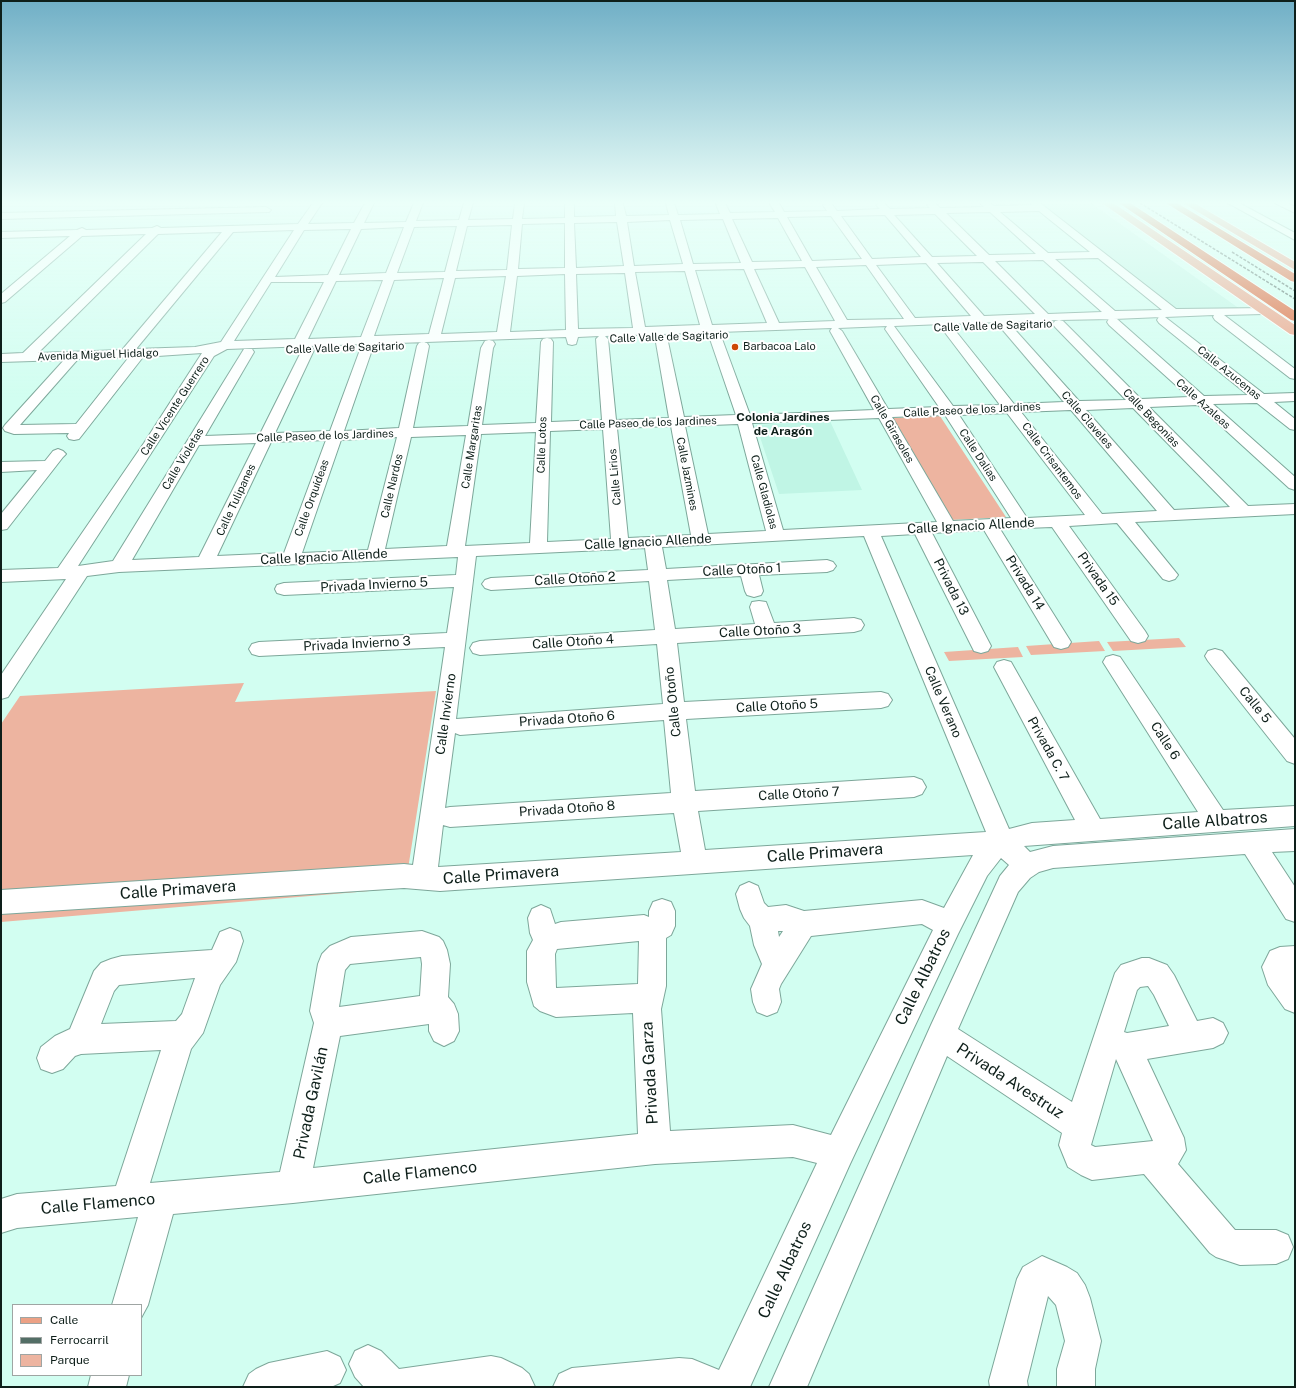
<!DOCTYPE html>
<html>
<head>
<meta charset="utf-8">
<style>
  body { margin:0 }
  #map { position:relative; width:1296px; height:1388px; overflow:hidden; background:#d2fef1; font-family:"Public Sans",sans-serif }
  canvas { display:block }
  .frame { position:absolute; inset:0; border:2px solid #0e1f1a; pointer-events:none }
  .legend { position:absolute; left:12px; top:1304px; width:130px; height:72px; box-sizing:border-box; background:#fff; border:1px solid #9fa5a3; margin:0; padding:5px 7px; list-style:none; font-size:12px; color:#0e1f1a }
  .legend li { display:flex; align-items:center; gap:8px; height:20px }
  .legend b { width:20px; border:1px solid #9fa5a3 }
</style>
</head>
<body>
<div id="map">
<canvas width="1296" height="1388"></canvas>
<div class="frame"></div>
<ul class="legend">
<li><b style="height:5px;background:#eca185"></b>Calle</li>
<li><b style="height:5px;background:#536e66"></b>Ferrocarril</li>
<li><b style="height:11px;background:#edb4a0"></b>Parque</li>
</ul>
</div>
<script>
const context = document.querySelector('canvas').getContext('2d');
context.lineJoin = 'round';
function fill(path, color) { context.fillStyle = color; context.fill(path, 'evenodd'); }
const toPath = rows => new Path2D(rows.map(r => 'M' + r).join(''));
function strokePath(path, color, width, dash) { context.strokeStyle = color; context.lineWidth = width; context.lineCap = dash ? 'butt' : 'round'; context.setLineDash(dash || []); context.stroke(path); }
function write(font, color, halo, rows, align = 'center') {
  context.font = font + ' "Public Sans",sans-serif'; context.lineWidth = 4; context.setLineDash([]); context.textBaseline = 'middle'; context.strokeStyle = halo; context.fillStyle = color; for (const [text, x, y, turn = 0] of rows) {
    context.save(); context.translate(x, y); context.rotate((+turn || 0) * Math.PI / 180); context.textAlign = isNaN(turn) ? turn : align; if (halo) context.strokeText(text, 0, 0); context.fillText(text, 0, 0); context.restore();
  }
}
fill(toPath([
  [1038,203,1091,203,1240,309,1176,312],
  [830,421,862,490,779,494,756,425]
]), '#c0f5e5');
fill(toPath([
  [940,416,1006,517,951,520,892,418],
  [1179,638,1186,647,1113,651,1107,642],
  [1099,641,1105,651,1031,655,1026,646],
  [1018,647,1023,657,949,661,944,652],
  [244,683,235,702,436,691,405,888,1,922,1,724,20,696]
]), '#edb4a0');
const minor = toPath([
  [313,203,322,203,308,224,354,223,365,203,374,203,364,223,406,222,414,203,423,203,416,221,459,220,464,203,473,203,468,220,513,219,515,203,524,203,522,219,565,218,565,203,574,203,574,217,616,216,615,203,623,203,626,216,669,215,666,203,674,203,678,215,720,214,716,204,717,203,725,203,730,213,775,212,770,204,771,203,779,203,784,212,827,211,823,205,826,203,831,203,837,211,880,209,876,205,879,203,884,203,890,209,930,208,927,205,930,203,935,203,940,208,984,207,981,204,982,203,990,203,994,206,1032,205,1031,203,1040,203,1176,309,1268,308,1270,310,1268,312,1264,314,1224,315,1295,369,1295,379,1290,378,1215,320,1213,317,1214,315,1165,317,1264,394,1295,393,1295,401,1274,402,1295,419,1295,430,1290,429,1257,403,1213,404,1295,477,1295,490,1289,488,1198,405,1149,407,1248,506,1295,504,1295,514,1135,522,1178,575,1175,579,1169,581,1163,579,1117,523,1069,526,1145,631,1148,636,1145,641,1138,643,1131,641,1052,527,1000,529,1071,642,1068,647,1061,649,1054,647,984,530,932,533,991,646,988,651,981,653,974,651,915,534,881,536,1009,829,1032,823,1075,820,994,667,997,662,1004,660,1011,662,1100,819,1198,812,1103,662,1106,657,1113,655,1120,657,1223,810,1295,806,1295,826,1024,846,1030,852,1053,846,1295,829,1295,851,1272,852,1295,887,1295,922,1286,919,1245,854,1053,868,1039,872,1030,878,1018,892,958,1029,1072,1102,1115,973,1121,965,1142,958,1149,958,1167,965,1174,975,1197,1021,1213,1018,1223,1023,1228,1033,1223,1043,1213,1048,1147,1059,1184,1138,1186,1150,1178,1164,1235,1230,1276,1230,1288,1235,1293,1247,1288,1259,1276,1264,1240,1265,1216,1257,1210,1253,1144,1174,1092,1180,1081,1175,1068,1167,1059,1145,1062,1133,947,1056,807,1387,769,1387,931,1025,1000,876,1009,865,1001,858,987,876,958,934,850,1164,750,1387,553,1387,559,1374,572,1368,679,1358,692,1359,719,1370,817,1163,793,1157,655,1164,293,1203,173,1214,148,1305,141,1318,141,1305,112,1305,138,1217,17,1228,1,1233,1,1199,17,1194,116,1186,161,1050,81,1054,75,1056,63,1069,52,1073,41,1069,37,1058,41,1047,55,1036,70,1029,94,971,101,963,111,959,122,956,212,950,220,932,230,928,240,932,243,941,236,962,220,985,203,1033,191,1049,150,1183,280,1172,314,1023,310,1011,318,964,322,954,330,946,351,937,422,931,439,937,443,941,447,950,450,964,448,997,454,1004,458,1014,459,1031,454,1041,444,1046,434,1041,429,1031,429,1024,340,1036,313,1168,638,1134,633,1013,556,1017,540,1011,534,1006,527,982,527,951,533,940,530,933,528,918,532,909,541,905,550,909,555,924,561,922,644,915,649,917,649,911,653,902,662,899,671,902,675,911,675,926,671,935,666,938,666,986,661,1009,670,1131,793,1125,831,1135,933,930,922,924,811,936,781,984,779,989,781,1002,777,1012,767,1016,757,1012,753,1002,751,989,762,964,754,945,750,926,744,918,740,909,736,894,740,886,749,882,758,886,764,903,768,907,786,905,804,911,922,900,944,908,973,855,440,891,404,888,1,914,1,890,404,864,413,865,445,647,259,656,252,654,249,649,252,644,259,642,447,633,454,587,284,595,277,593,275,589,277,585,284,583,456,575,458,557,119,572,87,576,8,697,1,699,1,675,66,579,1,582,1,570,58,568,144,443,202,353,143,357,79,439,74,440,69,439,67,436,69,433,14,434,5,431,3,428,5,425,64,360,1,362,1,354,23,353,146,234,82,236,5,302,1,303,1,294,70,236,1,238,1,232,77,230,82,228,86,230,152,228,157,226,161,228,298,224,313,203],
  [1039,211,1090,252,1048,253,1000,212,1039,211],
  [990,212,1036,254,989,255,946,213,990,212],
  [935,214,977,256,932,257,894,215,935,214],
  [885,215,921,257,872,259,841,216,885,215],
  [831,216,862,259,812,261,787,217,831,216],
  [778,218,802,261,752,262,732,219,778,218],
  [723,219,741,263,693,264,680,220,723,219],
  [670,220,683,264,634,266,627,222,670,220],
  [617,222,624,266,576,268,574,223,617,222],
  [565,223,565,268,518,269,522,224,565,223],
  [512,225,507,270,456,271,467,226,512,225],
  [457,226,445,272,397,273,414,227,457,226],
  [404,227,386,273,339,275,361,229,404,227],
  [351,229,328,275,275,277,304,230,351,229],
  [294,230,221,342,195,347,136,349,233,232,294,230],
  [222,232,122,350,38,353,158,234,222,232],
  [1098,258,1162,310,1115,311,1055,259,1098,258],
  [1043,260,1102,312,1048,314,995,261,1043,260],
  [983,262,1035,314,984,316,937,263,983,262],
  [926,263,971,316,915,318,876,265,926,263],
  [866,265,904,319,847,320,816,267,866,265],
  [805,267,835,321,779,323,754,269,805,267],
  [744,269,767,323,712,325,695,270,744,269],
  [685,271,700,325,645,327,635,272,685,271],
  [625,273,633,328,578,329,576,274,625,273],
  [565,274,566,330,510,332,517,276,565,274],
  [506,276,497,332,441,334,455,278,506,276],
  [444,278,429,334,374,336,394,280,444,278],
  [383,280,361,337,308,339,336,281,383,280],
  [271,282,324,282,295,339,234,341,271,282],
  [1159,317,1157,320,1159,323,1248,395,1204,396,1117,319,1114,319,1161,317,1159,317],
  [1109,319,1107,322,1109,325,1189,397,1141,399,1063,321,1059,320,1112,319,1109,319],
  [1059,320,1055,321,1053,324,1055,327,1126,400,1079,401,1008,322,1059,320],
  [1001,322,999,325,1001,328,1064,402,1014,404,950,324,1001,322],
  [943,324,941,327,943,330,1000,405,953,406,894,326,943,324],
  [887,326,885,329,939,407,888,409,842,331,838,328,887,326],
  [832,328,830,331,874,410,750,415,721,336,719,333,715,332,711,333,709,336,736,415,684,417,667,337,663,334,832,328],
  [657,334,655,337,669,418,616,420,608,339,605,336,657,334],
  [599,336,596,339,602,420,551,422,553,342,551,339,547,338,543,339,541,342,536,423,482,425,493,348,495,344,493,341,489,340,485,341,481,348,468,426,413,428,429,346,427,343,423,342,419,343,417,346,399,428,344,431,373,347,370,344,566,337,568,344,572,345,576,344,578,337,599,336],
  [364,344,361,347,330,431,275,433,314,350,312,347,308,346,304,347,302,350,260,434,205,436,254,352,252,349,244,349,113,561,78,566,214,356,227,349,364,344],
  [129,357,76,424,20,425,78,359,129,357],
  [1133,408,1230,507,1174,510,1086,410,1133,408],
  [1071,410,1157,511,1102,514,1021,412,1071,410],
  [1007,413,1085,515,1027,518,959,415,1007,413],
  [945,415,1011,518,953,521,892,417,945,415],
  [879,418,937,522,783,530,752,423,879,418],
  [738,424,766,531,708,534,685,426,738,424],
  [671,426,691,535,628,538,617,428,671,426],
  [603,429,611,539,547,542,550,431,603,429],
  [536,432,530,543,465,546,481,434,536,432],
  [466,435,447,546,385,549,411,437,466,435],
  [397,437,368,550,302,553,341,440,397,437],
  [326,440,284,553,217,556,271,442,326,440],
  [256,443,199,557,132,560,199,445,256,443],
  [864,536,986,832,705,850,698,811,914,797,922,794,926,787,922,780,914,777,695,791,686,719,881,708,888,706,892,700,888,694,881,692,684,702,677,643,854,632,861,630,864,625,861,620,854,618,774,623,766,602,759,601,752,602,750,607,755,624,675,629,667,580,741,576,745,591,747,595,754,597,761,595,763,591,759,575,827,572,833,570,836,566,833,562,827,560,666,569,662,547,864,536],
  [645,548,648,570,491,578,485,580,482,584,485,588,491,590,649,581,655,630,480,641,473,643,470,648,473,653,480,655,657,644,663,704,456,719,476,556,645,548],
  [664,720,671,793,450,807,445,808,455,733,460,735,664,720],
  [674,813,681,852,438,867,443,825,450,827,674,813],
  [778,931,783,931,779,937,778,931],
  [639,941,638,984,556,988,555,954,557,949,639,941],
  [421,957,422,964,420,996,339,1007,345,970,350,964,421,957],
  [195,978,182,1014,176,1021,101,1024,114,991,119,985,195,978],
  [1148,986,1154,995,1169,1026,1127,1033,1124,1032,1137,990,1140,987,1148,986],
  [1116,1059,1153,1141,1095,1147,1091,1145,1116,1059],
  [1228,203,1239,203,1295,233,1295,240,1228,203],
  [1275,203,1287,203,1295,207,1295,213,1275,203],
  [266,207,271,210,269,212,1,219,1,213,266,207],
  [58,449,63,451,66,454,63,457,7,529,1,530,1,514,37,470,1,472,1,462,45,461,53,451,58,449],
  [1215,649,1222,651,1295,739,1295,764,1287,761,1208,661,1205,656,1208,651,1215,649],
  [1295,946,1294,974,1295,1013,1285,1009,1268,985,1262,967,1270,951,1280,947,1295,946],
  [1042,1256,1067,1267,1077,1273,1085,1285,1090,1298,1101,1341,1095,1369,1095,1387,1057,1387,1057,1369,1065,1341,1056,1305,1048,1296,1027,1381,1028,1387,990,1387,989,1381,1017,1279,1023,1267,1042,1256],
  [368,1345,381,1351,399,1369,491,1356,501,1358,522,1368,529,1374,535,1387,364,1387,355,1377,349,1364,355,1351,368,1345],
  [327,1351,340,1357,346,1370,340,1383,331,1387,243,1387,249,1374,256,1369,269,1363,327,1351],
  [91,1375,129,1375,126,1387,88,1387,91,1375]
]);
const major = toPath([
  [1102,203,1113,203,1295,325,1295,335,1290,334,1102,203],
  [1183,203,1194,203,1295,262,1295,270,1183,203]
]);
const highway = toPath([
  [1119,203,1130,203,1295,311,1295,321,1291,320,1119,203],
  [1166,203,1177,203,1295,274,1295,282,1291,281,1166,203]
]);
strokePath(minor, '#7da79a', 2);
strokePath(major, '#fff', 2);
strokePath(highway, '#fff', 2);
fill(minor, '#fff');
fill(major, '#eca185');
fill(highway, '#df6233');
strokePath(toPath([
  [1140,203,1295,299],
  [1232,252,1295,291]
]), '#536e66', 1.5, [3, 1.5]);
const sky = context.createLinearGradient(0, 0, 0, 397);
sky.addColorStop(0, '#70afc6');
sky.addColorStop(0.51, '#ebfff9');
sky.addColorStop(1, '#ebfff900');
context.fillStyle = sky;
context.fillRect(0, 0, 1296, 397);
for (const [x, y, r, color] of [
  [735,347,4,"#cd4806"]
]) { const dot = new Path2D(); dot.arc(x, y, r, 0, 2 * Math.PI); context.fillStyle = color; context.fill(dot); strokePath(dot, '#fff', 1.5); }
write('11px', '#0e1f1a', '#fff', [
  ["Calle Valle de Sagitario",993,326,-2],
  ["Calle Valle de Sagitario",669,337,-2],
  ["Calle Valle de Sagitario",345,348,-2],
  ["Avenida Miguel Hidalgo",98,355,-2],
  ["Calle Azucenas",1229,373,39],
  ["Calle Azaleas",1203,404,42],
  ["Calle Vicente Guerrero",175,406,-57],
  ["Calle Paseo de los Jardines",972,410,-3],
  ["Calle Begonias",1151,418,46],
  ["Calle Claveles",1087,420,49],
  ["Calle Paseo de los Jardines",648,423,-2],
  ["Calle Girasoles",892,429,60],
  ["Calle Paseo de los Jardines",325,436,-2],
  ["Calle Lotos",542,445,-88],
  ["Calle Margaritas",472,447,-81],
  ["Calle Dalias",978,455,57],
  ["Calle Violetas",183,459,-59],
  ["Calle Crisantemos",1052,461,53],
  ["Calle Jazmines",687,474,79],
  ["Calle Lirios",615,477,-95],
  ["Calle Nardos",392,486,-77],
  ["Calle Gladiolas",764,492,75],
  ["Calle Orquídeas",312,498,-70],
  ["Calle Tulipanes",236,500,-65]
]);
write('11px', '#0e1f1a', '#fff', [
  ["Barbacoa Lalo",743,347]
], 'left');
write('bold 12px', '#0e1f1a', '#fff', [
  ["Colonia Jardines",783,417],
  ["de Aragón",783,431]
]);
write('13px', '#0e1f1a', '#fff', [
  ["Calle Ignacio Allende",971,526,-3],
  ["Calle Ignacio Allende",648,542,-3],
  ["Calle Ignacio Allende",324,557,-3],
  ["Calle Otoño 1",742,570,-3],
  ["Calle Otoño 2",575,579,-3],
  ["Privada 15",1098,579,55],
  ["Privada 14",1025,583,58],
  ["Privada Invierno 5",374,585,-3],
  ["Privada 13",951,587,63],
  ["Calle Otoño 3",760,631,-3],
  ["Calle Otoño 4",573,642,-4],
  ["Privada Invierno 3",357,644,-3],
  ["Calle Otoño",673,702,-96],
  ["Calle Verano",943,702,67],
  ["Calle 5",1255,705,51],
  ["Calle Otoño 5",777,706,-3],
  ["Calle Invierno",446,714,-82],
  ["Privada Otoño 6",567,719,-4],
  ["Calle 6",1165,741,57],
  ["Privada C. 7",1048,749,61],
  ["Calle Otoño 7",799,794,-3],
  ["Privada Otoño 8",567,809,-4]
]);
write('16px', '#0e1f1a', '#fff', [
  ["Calle Albatros",1215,821,-4],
  ["Calle Primavera",825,853,-4],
  ["Calle Primavera",501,875,-4],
  ["Calle Primavera",178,890,-4],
  ["Calle Albatros",923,977,-64],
  ["Privada Garza",650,1073,-93],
  ["Privada Avestruz",1010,1081,33],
  ["Privada Gavilán",311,1103,-78],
  ["Calle Flamenco",420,1173,-6],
  ["Calle Flamenco",98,1204,-5],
  ["Calle Albatros",785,1270,-65]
]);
</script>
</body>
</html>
